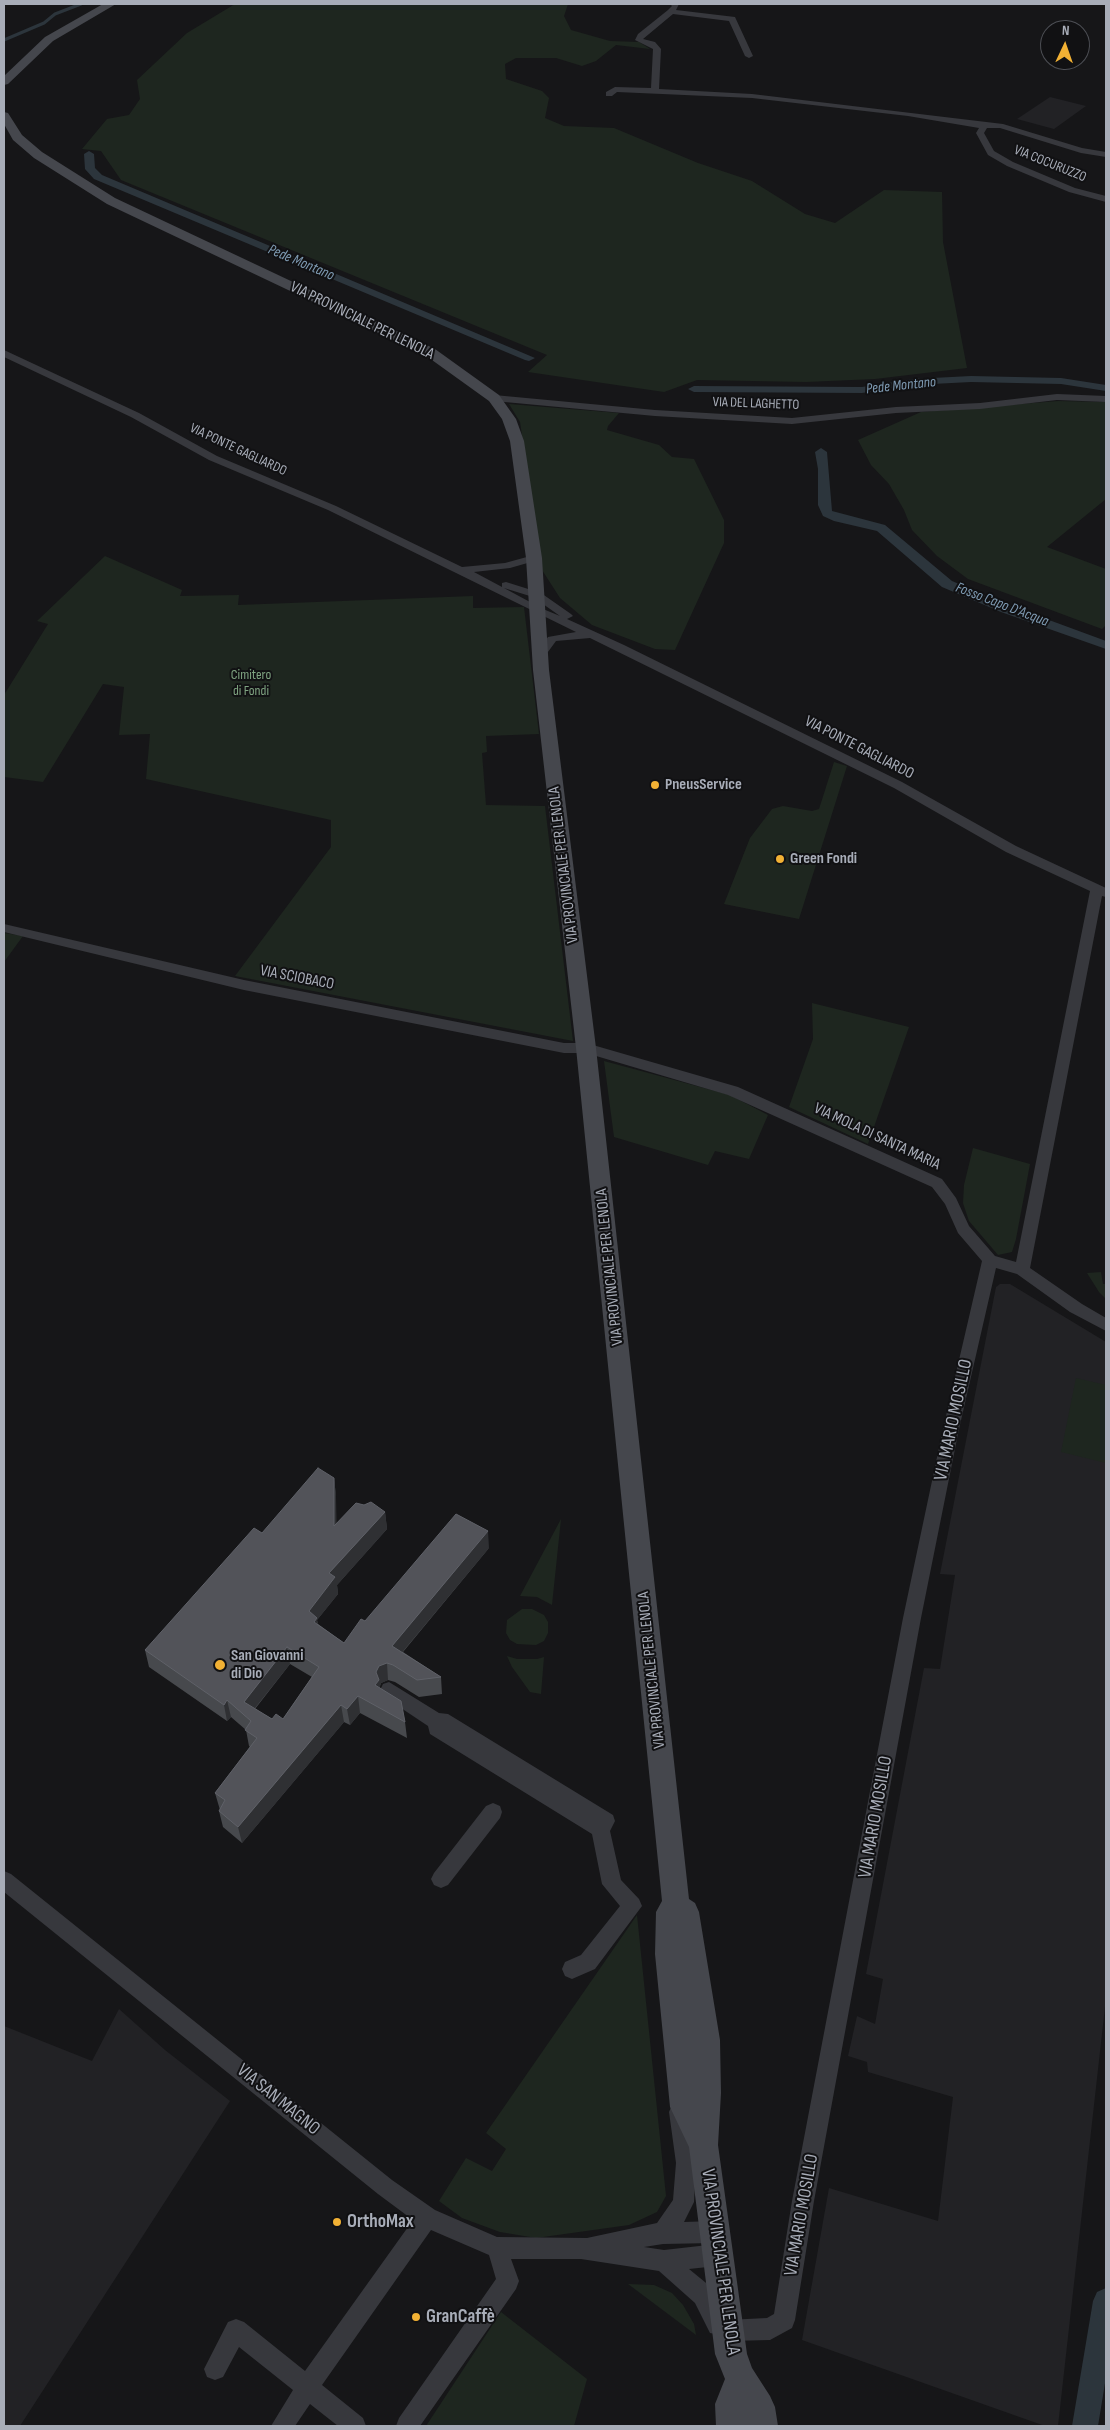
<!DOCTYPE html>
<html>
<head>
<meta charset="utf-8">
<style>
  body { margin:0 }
  #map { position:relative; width:1110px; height:2430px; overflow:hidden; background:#161618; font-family:"Sofia Sans Condensed",sans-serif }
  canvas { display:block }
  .frame { position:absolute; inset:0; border:5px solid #a8adb8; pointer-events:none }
  .north { position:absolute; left:1040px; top:20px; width:50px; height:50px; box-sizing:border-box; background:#111113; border:1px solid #4d4f55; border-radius:50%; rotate:3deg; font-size:14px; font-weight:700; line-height:20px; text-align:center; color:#a8adb8 }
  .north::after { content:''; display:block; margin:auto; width:18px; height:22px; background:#f2b134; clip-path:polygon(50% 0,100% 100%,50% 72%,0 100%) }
</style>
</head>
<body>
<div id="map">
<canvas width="1110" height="2430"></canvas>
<div class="frame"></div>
<div class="north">N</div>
</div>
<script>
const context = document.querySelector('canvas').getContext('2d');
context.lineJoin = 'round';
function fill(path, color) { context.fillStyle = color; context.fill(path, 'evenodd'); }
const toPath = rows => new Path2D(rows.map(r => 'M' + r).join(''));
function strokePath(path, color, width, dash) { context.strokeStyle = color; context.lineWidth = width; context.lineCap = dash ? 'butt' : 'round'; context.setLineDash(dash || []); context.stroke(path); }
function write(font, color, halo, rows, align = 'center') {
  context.font = font + ' "Sofia Sans Condensed",sans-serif'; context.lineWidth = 4; context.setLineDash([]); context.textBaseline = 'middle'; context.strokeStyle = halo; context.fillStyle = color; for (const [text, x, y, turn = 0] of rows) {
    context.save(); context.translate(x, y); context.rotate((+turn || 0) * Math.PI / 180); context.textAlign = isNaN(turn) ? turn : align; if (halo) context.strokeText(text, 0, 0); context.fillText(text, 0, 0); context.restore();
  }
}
fill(toPath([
  [1050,97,1086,106,1054,129,1017,119],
  [1000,1284,1010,1284,1106,1342,1106,1998,1058,2426,1045,2426,802,2340,829,2188,938,2221,953,2097,868,2072,867,2062,848,2056,857,2016,875,2024,883,1979,866,1974,924,1668,940,1669,955,1575,940,1574,996,1287],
  [119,2009,165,2050,230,2101,20,2426,4,2426,4,2026,92,2061]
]), '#222225');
fill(toPath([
  [235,4,568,4,564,16,571,30,610,41,639,42,650,49,616,45,596,61,582,66,556,58,516,58,505,64,506,79,542,91,549,98,545,118,564,126,614,128,698,163,752,181,805,214,835,223,884,190,942,192,943,242,967,368,875,379,806,382,697,380,664,392,528,372,547,355,121,180,101,151,82,149,107,119,129,115,140,99,137,80,187,33],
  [1058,401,1106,402,1106,499,1047,547,1106,569,1106,625,1102,629,968,579,937,556,912,530,904,510,889,484,871,465,858,440,921,412],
  [509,404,619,413,608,426,607,430,659,445,672,457,694,459,724,520,724,543,675,650,655,649,592,625,560,598,542,570,520,422],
  [105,556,182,590,180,596,239,595,238,605,473,596,473,608,524,607,539,734,486,736,487,752,482,753,486,805,545,806,573,1041,235,976,331,847,331,820,146,779,150,734,119,735,124,687,103,684,43,782,4,777,4,695,48,624,37,621],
  [834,762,847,766,799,919,724,904,750,838,772,809,783,806,812,811,819,809],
  [4,933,23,936,4,962],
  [812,1003,909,1027,868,1144,789,1107,813,1039],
  [604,1061,730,1095,768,1115,749,1159,715,1151,708,1165,614,1137],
  [973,1148,1030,1164,1016,1239,1012,1252,998,1255,969,1221,963,1203,964,1185],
  [1101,1272,1103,1284,1106,1284,1106,1299,1099,1292,1087,1273],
  [1076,1378,1106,1385,1106,1463,1061,1452],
  [561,1519,552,1605,537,1597,520,1596],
  [522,1609,532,1609,544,1615,548,1622,548,1633,544,1641,536,1645,517,1644,510,1640,506,1633,507,1620],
  [507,1656,517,1659,537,1659,544,1657,541,1694,530,1692,512,1667],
  [637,1915,666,2196,657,2212,629,2225,536,2238,500,2232,462,2218,439,2201,466,2158,492,2171,506,2149,486,2133],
  [628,2284,654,2285,672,2293,683,2305,694,2324,696,2335],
  [501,2312,587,2379,574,2426,426,2426]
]), '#1e261f');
strokePath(toPath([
  [4,40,44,23,55,14,81,4]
]), '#2c353c', 3);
fill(toPath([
  [89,151,94,154,95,168,102,175,535,358,529,361,525,360,94,179,85,169,84,154,89,151],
  [971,376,1061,378,1106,385,1106,391,1061,384,971,382,913,385,862,393,694,392,688,389,694,386,862,387,913,379,971,376],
  [821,448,827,452,832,511,885,525,952,581,1011,606,1106,641,1106,649,1001,612,942,587,877,531,834,521,823,516,818,505,818,469,815,452,821,448],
  [1106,2288,1106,2377,1098,2426,1072,2426,1093,2301,1097,2292,1106,2288]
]), '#2c353c');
fill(toPath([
  [670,4,679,4,676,10,735,17,753,56,749,58,745,56,729,21,673,14,643,39,655,42,661,49,659,89,752,94,1003,124,1082,148,1106,152,1106,157,1081,153,1000,128,987,128,984,133,994,151,1013,162,1075,188,1106,196,1106,202,1069,192,1007,166,988,155,976,133,979,128,908,116,752,98,617,92,612,96,606,96,606,92,615,87,651,88,653,49,635,40,638,34,668,10,672,6,670,4],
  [4,350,139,413,217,456,336,506,462,567,505,563,534,555,538,556,538,560,510,568,474,572,502,587,502,583,506,582,541,593,571,614,573,616,567,619,624,645,902,782,1016,846,1106,888,1106,897,1102,896,1030,1268,1082,1304,1106,1318,1106,1331,1070,1312,1017,1274,996,1268,959,1429,921,1618,814,2201,795,2320,792,2328,770,2340,729,2341,720,2335,710,2333,695,2303,659,2271,581,2259,511,2259,519,2281,516,2289,420,2426,396,2426,399,2418,496,2279,489,2255,431,2230,322,2385,363,2418,366,2426,338,2426,310,2404,295,2426,271,2426,293,2390,239,2347,223,2377,215,2380,207,2377,204,2369,228,2322,236,2319,244,2322,305,2371,413,2220,378,2194,4,1892,4,1871,11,1874,392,2180,435,2210,497,2237,587,2238,657,2223,673,2200,676,2163,669,2112,672,2105,679,2102,686,2105,689,2112,696,2163,694,2202,684,2222,714,2221,722,2224,725,2232,722,2240,714,2243,663,2244,644,2247,664,2250,717,2244,725,2247,728,2255,725,2263,717,2266,689,2269,711,2287,727,2320,767,2318,774,2314,792,2201,903,1618,943,1429,982,1261,958,1233,945,1204,932,1187,728,1095,586,1053,564,1053,244,990,4,932,4,924,244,980,564,1043,586,1043,738,1087,942,1179,956,1198,969,1226,995,1256,1016,1262,1090,891,1006,852,894,788,590,638,556,641,545,656,537,656,535,654,548,637,576,632,328,510,209,460,131,417,4,357,4,350],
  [504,588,533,597,560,616,543,609,504,588],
  [1057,394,1106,396,1106,402,1057,400,980,409,896,413,792,424,655,416,494,401,489,398,494,395,655,410,792,418,896,407,980,403,1057,394],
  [389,1682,439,1713,448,1714,613,1815,615,1821,610,1831,621,1880,639,1899,642,1906,595,1969,572,1979,565,1976,562,1969,565,1962,581,1955,620,1906,602,1884,592,1834,430,1734,428,1726,383,1696,380,1690,383,1684,389,1682],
  [493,1803,500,1806,502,1812,500,1818,448,1885,441,1888,434,1885,431,1879,434,1873,486,1806,493,1803]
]), '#37383d');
fill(toPath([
  [103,4,116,4,53,41,8,84,4,85,4,76,45,37,103,4],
  [4,112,8,113,22,135,42,152,115,198,435,349,499,395,516,419,524,441,542,558,549,670,596,1048,689,1899,695,1903,699,1912,720,2040,721,2093,718,2145,747,2354,752,2368,770,2396,775,2407,778,2426,716,2426,715,2404,725,2379,715,2354,689,2147,670,2107,655,1954,656,1912,662,1901,576,1048,533,670,526,558,510,441,502,419,489,401,425,355,107,204,34,158,13,140,4,124,4,112]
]), '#45474d');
fill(toPath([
  [334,1478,336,1496,336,1524,385,1512,387,1529,337,1585,338,1594,317,1620,318,1624,344,1643,365,1621,489,1548,403,1652,441,1677,442,1694,419,1697,395,1682,388,1680,381,1683,380,1686,380,1688,405,1722,407,1738,360,1713,350,1725,344,1722,242,1843,223,1827,219,1811,220,1810,215,1793,250,1747,249,1746,246,1730,231,1717,227,1721,149,1667,145,1650,262,1533],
  [290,1664,312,1677,283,1719,272,1719,255,1709]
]), '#47494d');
fill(toPath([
  [334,1478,336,1496,337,1543,334,1526],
  [385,1512,387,1529,337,1585,338,1594,317,1620,320,1635,309,1611,329,1573],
  [488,1531,489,1548,394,1662,392,1646],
  [287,1647,290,1664,247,1718,244,1702],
  [387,1663,388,1680,381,1683,380,1686,381,1697,375,1685,376,1672,379,1666],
  [358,1696,360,1713,350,1725,347,1709],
  [227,1700,231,1717,227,1721,224,1705],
  [341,1705,344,1722,242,1843,238,1827]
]), '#2f3033');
const building = toPath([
  [318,1468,334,1478,334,1526,356,1503,364,1505,371,1502,385,1512,329,1573,335,1577,309,1611,317,1618,314,1622,344,1643,361,1619,365,1621,456,1514,488,1531,392,1646,441,1677,417,1680,393,1665,387,1663,379,1666,376,1672,379,1680,375,1685,401,1701,405,1722,358,1696,347,1709,341,1705,238,1827,219,1811,225,1800,215,1793,257,1738,245,1730,251,1721,227,1700,224,1705,145,1650,254,1528,262,1533,318,1468],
  [287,1647,319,1667,283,1719,276,1714,272,1719,244,1702,287,1647]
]);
fill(building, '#525359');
strokePath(building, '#5f6168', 1);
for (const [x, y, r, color] of [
  [655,785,5,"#f2b134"],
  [780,859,5,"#f2b134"],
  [220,1665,6,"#f2b134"],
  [337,2222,5,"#f2b134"],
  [416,2317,5,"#f2b134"]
]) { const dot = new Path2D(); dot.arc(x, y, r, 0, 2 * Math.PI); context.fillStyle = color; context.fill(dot); strokePath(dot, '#111113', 2); }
write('14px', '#a8adb8', '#111113', [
  ["VIA COCURUZZO",1050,164,22],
  ["VIA DEL LAGHETTO",756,404,2],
  ["VIA PONTE GAGLIARDO",238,450,25]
]);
write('14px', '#7fa381', '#111113', [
  ["Cimitero",251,675],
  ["di Fondi",251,691]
]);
write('italic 15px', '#7f9bb3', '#111113', [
  ["Pede Montano",301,263,23],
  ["Pede Montano",901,386,-6],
  ["Fosso Capo D'Acqua",1002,605,21]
]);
write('16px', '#a8adb8', '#111113', [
  ["VIA PROVINCIALE PER LENOLA",362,321,26],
  ["VIA PONTE GAGLIARDO",859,748,27],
  ["VIA PROVINCIALE PER LENOLA",564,865,-97],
  ["VIA SCIOBACO",297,978,11],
  ["VIA MOLA DI SANTA MARIA",877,1137,25],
  ["VIA PROVINCIALE PER LENOLA",610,1267,-96],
  ["VIA PROVINCIALE PER LENOLA",652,1670,-96]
]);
write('bold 16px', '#a8adb8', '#111113', [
  ["PneusService",665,785],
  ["Green Fondi",790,859],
  ["San Giovanni",231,1656],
  ["di Dio",231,1674]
], 'left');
write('19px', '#a8adb8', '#111113', [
  ["VIA MARIO MOSILLO",954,1420,-78],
  ["VIA MARIO MOSILLO",876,1817,-80],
  ["VIA SAN MAGNO",278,2100,39],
  ["VIA MARIO MOSILLO",802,2215,-80],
  ["VIA PROVINCIALE PER LENOLA",720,2262,82]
]);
write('bold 19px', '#a8adb8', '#111113', [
  ["OrthoMax",347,2222],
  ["GranCaffè",426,2317]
], 'left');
</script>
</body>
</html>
